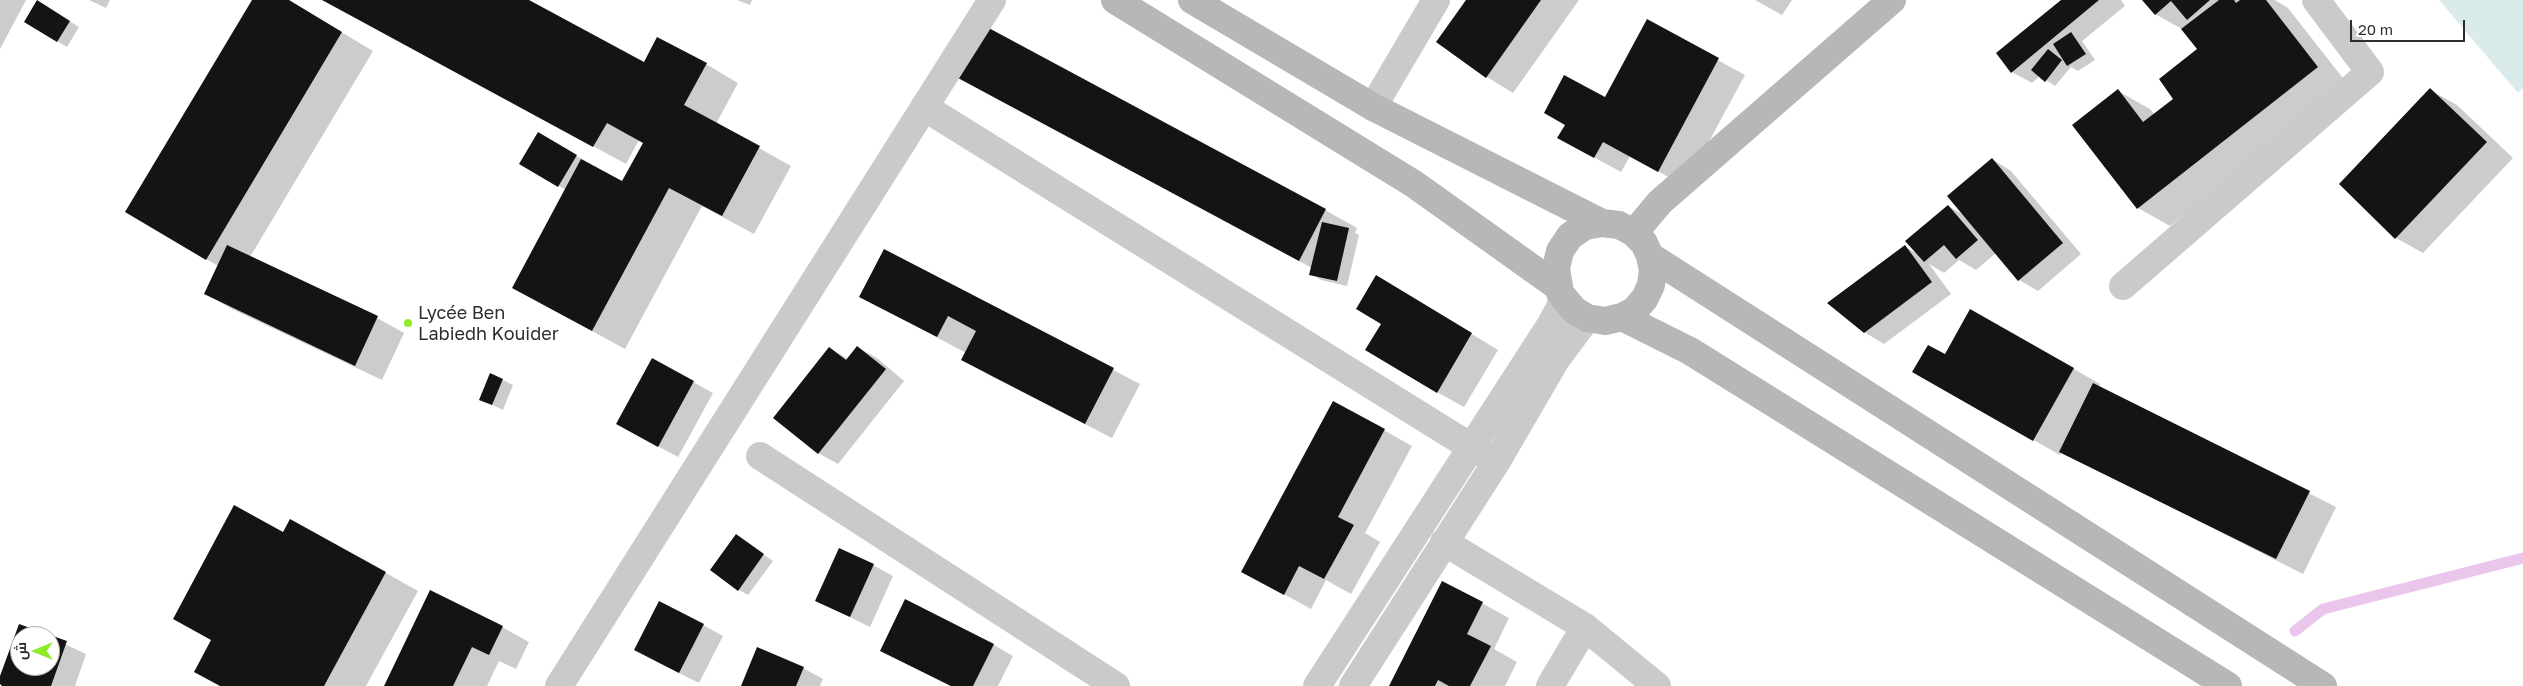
<!DOCTYPE html>
<html>
<head>
<meta charset="utf-8">
<style>
  body { margin:0 }
  #map { position:relative; width:2523px; height:686px; overflow:hidden; background:#fff; font-family:"Golos Text",Cairo,sans-serif }
  canvas { display:block }
  .north { position:absolute; left:10px; top:626px; width:50px; height:50px; box-sizing:border-box; background:#fff; border:1px solid #ababab; border-radius:50%; rotate:270deg; font-size:14px; font-weight:700; line-height:20px; text-align:center; color:#2d2d2d }
  .north::after { content:''; display:block; margin:auto; width:18px; height:22px; background:#8eeb28; clip-path:polygon(50% 0,100% 100%,50% 72%,0 100%) }
  .scale { position:absolute; left:2350px; top:20px; width:115px; height:22px; box-sizing:border-box; border:2px solid #2d2d2d; border-top:0; padding-left:6px; font-size:15px; line-height:18px; white-space:nowrap; color:#2d2d2d; -webkit-text-stroke:4px #fff; paint-order:stroke }
</style>
</head>
<body>
<div id="map">
<canvas width="2523" height="686"></canvas>
<div class="north">ش</div>
<div class="scale">20 m</div>
</div>
<script>
const context = document.querySelector('canvas').getContext('2d');
context.lineJoin = 'round';
function fill(path, color) { context.fillStyle = color; context.fill(path, 'evenodd'); }
const toPath = rows => new Path2D(rows.map(r => 'M' + r).join(''));
function strokePath(path, color, width, dash) { context.strokeStyle = color; context.lineWidth = width; context.lineCap = dash ? 'butt' : 'round'; context.setLineDash(dash || []); context.stroke(path); }
function write(font, color, halo, rows, align = 'center') {
  context.font = font + ' "Golos Text",sans-serif'; context.lineWidth = 5; context.setLineDash([]); context.textBaseline = 'middle'; context.strokeStyle = halo; context.fillStyle = color; for (const [text, x, y, turn = 0] of rows) {
    context.save(); context.translate(x, y); context.rotate((+turn || 0) * Math.PI / 180); context.textAlign = isNaN(turn) ? turn : align; if (halo) context.strokeText(text, 0, 0); context.fillText(text, 0, 0); context.restore();
  }
}
fill(toPath([
  [2439,0,2523,0,2523,88,2518,93]
]), '#daebeb');
fill(toPath([
  [0,0,26,0,0,49],
  [89,0,110,0,106,8],
  [253,0,288,0,373,51,250,257,377,318,404,333,382,380,232,309,206,294,218,266,127,212],
  [324,0,527,0,644,64,706,64,738,83,716,124,791,166,754,234,702,206,625,349,546,306,566,190,521,164,538,134,623,182,644,143,639,140,626,164],
  [737,0,752,0,750,5],
  [1468,0,1579,0,1513,93,1487,77,1438,42],
  [1755,0,1792,0,1782,15],
  [2063,0,2121,0,2125,6,2082,41,2095,60,2078,71,2071,67,2055,86,2040,76,2032,83,2012,72],
  [2143,0,2275,0,2288,8,2349,86,2170,226,2138,208,2118,91,2150,109,2155,115,2175,99,2199,49,2182,29,2155,14],
  [47,8,79,27,67,47,25,22],
  [1647,21,1745,75,1685,186,1630,156,1621,172,1586,153,1605,99],
  [959,78,1325,210,1357,228,1355,233,1359,235,1347,286,1321,280,1311,274,1312,268],
  [2430,90,2457,105,2513,158,2423,253,2396,238],
  [1992,159,2011,171,2081,254,2038,291,2019,280,1996,253,1976,270,1959,260,1944,273,1929,264,1951,294,1884,344,1864,332,1905,247,1918,254,1948,206,1964,215],
  [884,250,1140,384,1112,438,989,375,963,359,966,353,860,296],
  [1403,292,1498,350,1464,407,1437,392,1383,323],
  [1971,310,2100,384,2099,387,2336,507,2303,574,2062,452,2060,455,1914,372,1945,355],
  [857,347,877,358,904,381,838,464,818,453,830,348,848,359],
  [503,380,513,385,503,410,480,399],
  [693,382,713,393,678,457,637,435],
  [1334,402,1412,446,1365,533,1380,542,1351,594,1326,580,1311,609,1269,586],
  [284,534,386,573,418,591,366,686,221,686],
  [736,536,773,561,748,595,739,590],
  [873,565,893,576,870,627,817,601],
  [1443,582,1509,618,1494,649,1517,662,1505,686,1390,686],
  [703,625,723,636,699,683,655,661],
  [502,627,529,642,516,669,499,661,487,686,385,686],
  [20,636,20,666,50,666,50,637,86,654,75,686,4,686,0,683],
  [994,645,1013,656,998,686,950,686,901,661],
  [803,668,823,679,820,686,742,686]
]), '#0003');
strokePath(toPath([
  [2295,631,2323,609,2523,558]
]), '#eac5ec', 11);
fill(toPath([
  [37,0,70,21,57,42,24,22],
  [252,0,289,0,342,32,206,260,125,212],
  [322,0,529,0,644,62,657,37,707,63,684,105,760,146,722,216,669,188,592,331,512,288,581,159,622,181,643,143,607,123,593,147],
  [1466,0,1541,0,1486,78,1436,42],
  [2061,0,2099,0,2011,73,1996,53],
  [2142,0,2210,0,2187,20,2171,1,2155,15],
  [2219,0,2234,0,2236,3,2240,0,2266,0,2318,67,2137,209,2072,125,2118,89,2143,122,2173,99,2159,79,2197,49,2181,29],
  [1647,19,1719,58,1658,172,1603,142,1594,158,1557,138,1565,125,1544,113,1564,75,1605,97],
  [985,26,1326,209,1299,261,958,78],
  [2071,32,2086,54,2067,66,2053,44],
  [2048,49,2062,60,2045,82,2031,70],
  [2430,88,2487,142,2395,239,2339,184],
  [538,132,577,155,558,187,519,164],
  [1992,158,2063,243,2018,281,1947,196],
  [1948,205,1978,240,1956,259,1944,245,1924,262,1905,241],
  [1322,222,1349,228,1337,281,1309,275],
  [227,245,378,316,355,366,204,294],
  [1905,245,1932,282,1864,333,1827,303],
  [884,249,1114,368,1085,424,961,360,976,331,948,316,937,337,859,297],
  [1376,275,1472,333,1437,393,1365,350,1381,324,1356,309],
  [1970,309,2074,368,2033,441,1912,372,1928,345,1945,354],
  [857,346,886,369,818,454,773,418,829,347,846,360],
  [652,358,694,381,658,447,616,424],
  [490,373,503,379,492,405,479,400],
  [2093,383,2310,491,2276,559,2059,452],
  [1333,401,1385,429,1338,517,1354,525,1324,579,1299,566,1284,595,1241,572],
  [234,505,283,532,290,519,386,572,324,686,220,686,194,672,211,640,173,619],
  [736,534,764,554,738,591,710,570],
  [839,548,874,564,850,617,815,601],
  [1442,581,1483,602,1467,634,1491,646,1470,686,1449,686,1438,680,1435,686,1389,686],
  [430,590,503,626,489,655,472,647,453,686,384,686],
  [905,599,994,644,973,686,951,686,880,651],
  [659,601,704,624,679,673,634,650],
  [19,624,67,641,51,686,2,686,0,684,0,676],
  [20,636,50,636,50,666,20,666],
  [757,647,804,667,796,686,741,686]
]), '#141414');
strokePath(toPath([
  [924,107,1471,447,1497,461],
  [1373,107,1436,0],
  [2123,286,2370,72,2316,0],
  [760,456,1116,686],
  [1444,542,1585,627,1657,686],
  [559,686,992,0],
  [1317,686,1551,324,1564,300],
  [1353,686,1497,461,1557,358,1587,318],
  [1550,686,1585,627]
]), '#cacaca', 28);
strokePath(toPath([
  [1115,0,1414,184,1557,286],
  [1192,0,1373,107,1602,223],
  [1634,233,1660,202,1892,0],
  [1650,256,1653,270,1651,285,1645,298,1635,310,1622,317,1605,321,1587,318,1574,310,1560,293,1556,268,1560,251,1570,236,1585,226,1602,223,1619,225,1634,233,1644,243,1650,256,2323,686],
  [1622,317,1690,351,2228,686]
]), '#b7b7b7', 28);
for (const [x, y, r, color] of [
  [408,323,5,"#8eeb28"]
]) { const dot = new Path2D(); dot.arc(x, y, r, 0, 2 * Math.PI); context.fillStyle = color; context.fill(dot); strokePath(dot, '#fff', 2); }
write('18px', '#2d2d2d', '#fff', [
  ["Lycée Ben",418,313],
  ["Labiedh Kouider",418,334]
], 'left');
</script>
</body>
</html>
